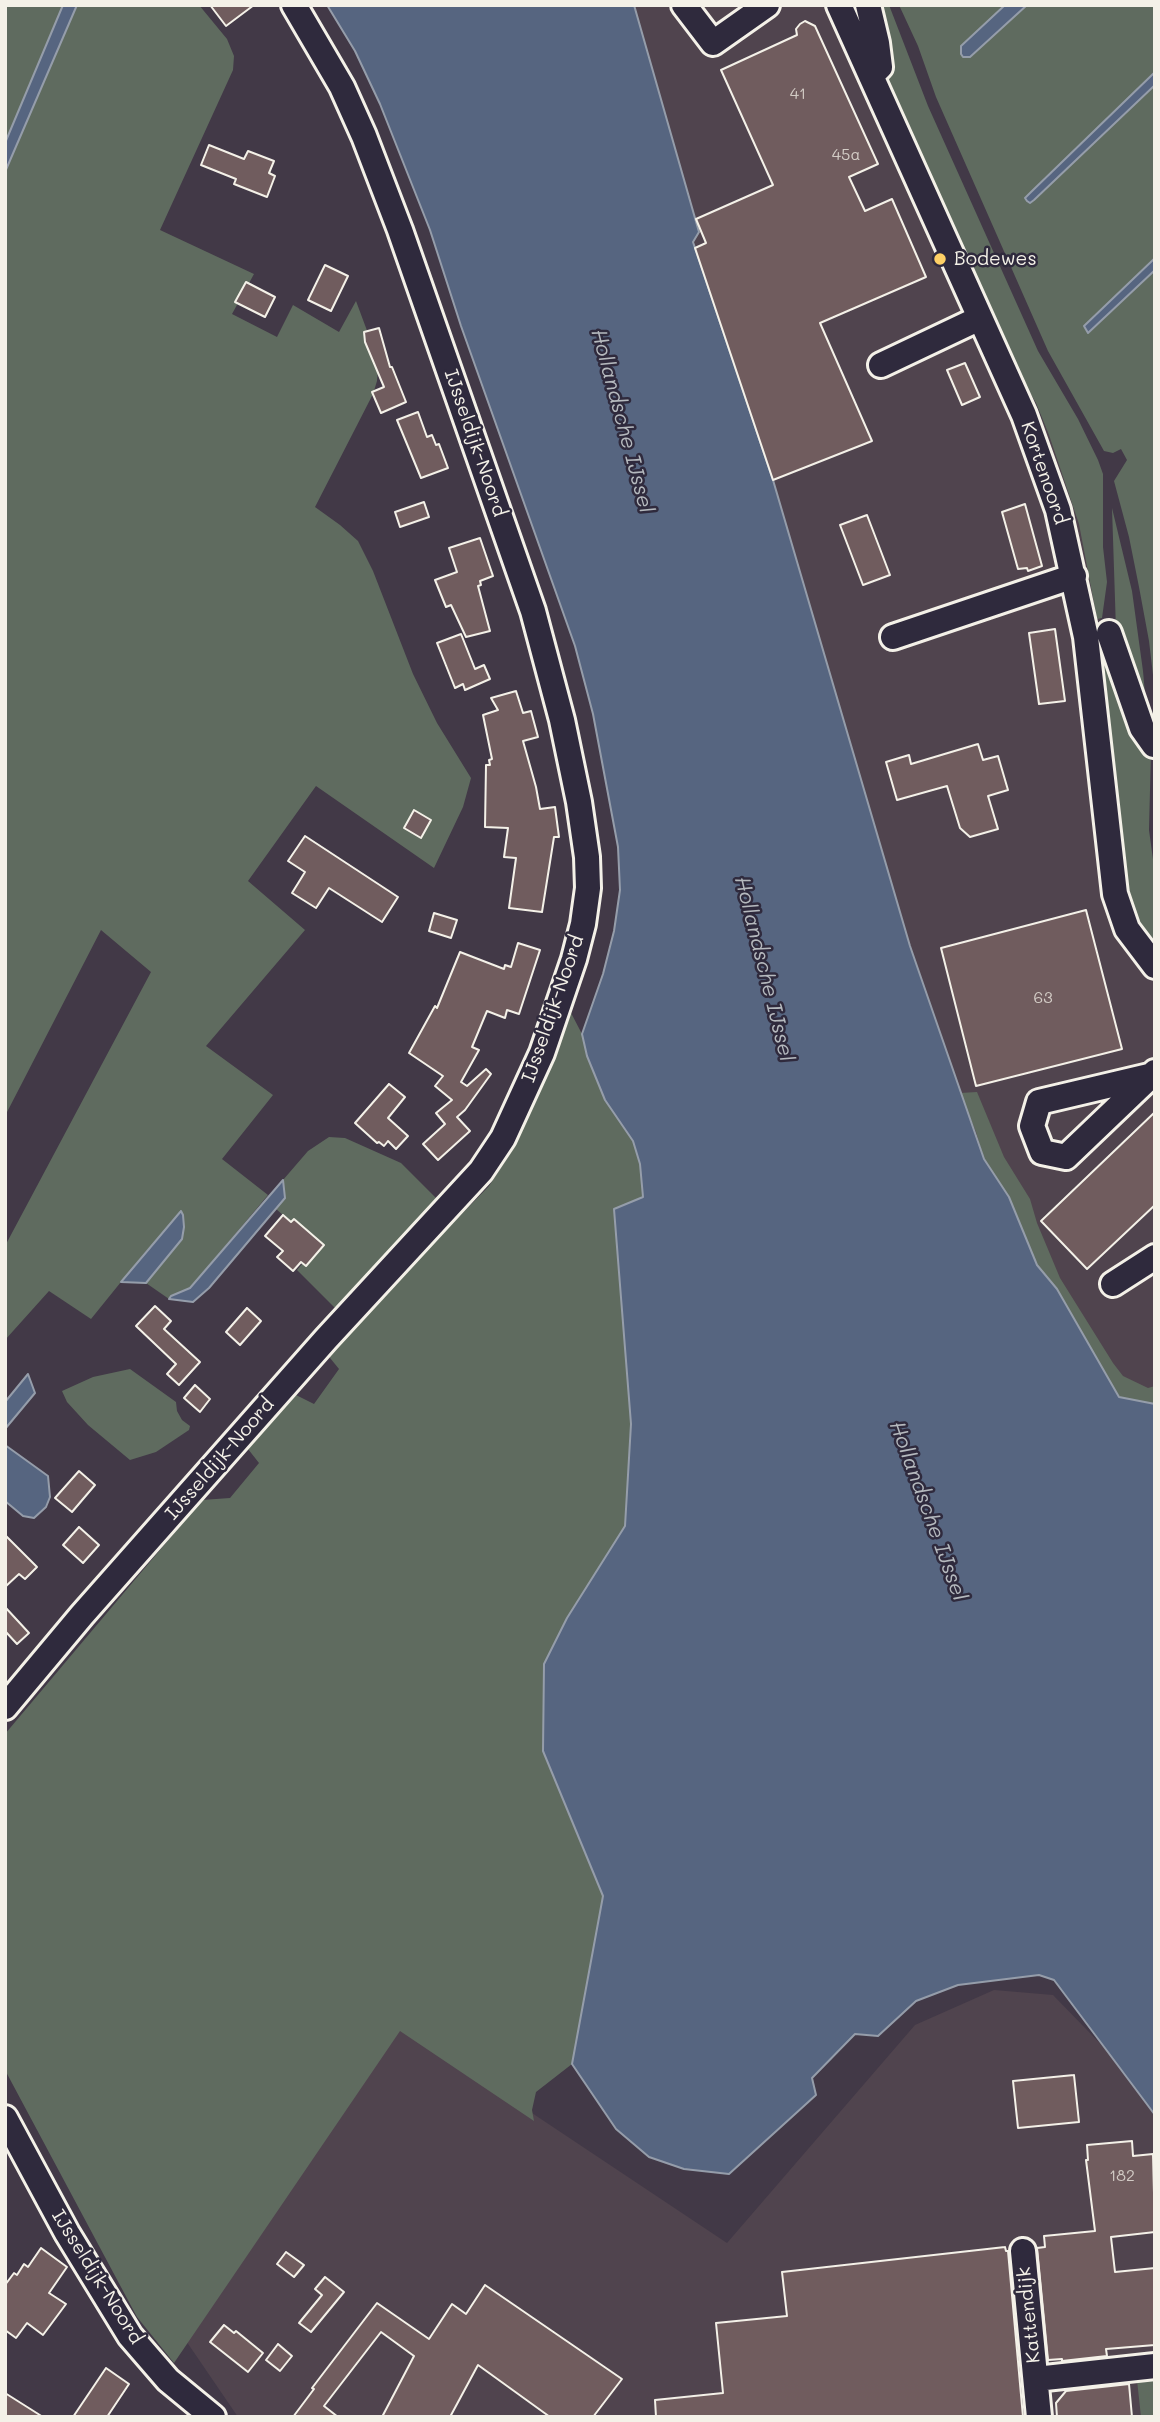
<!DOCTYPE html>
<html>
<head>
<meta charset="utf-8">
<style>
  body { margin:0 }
  #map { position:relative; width:1160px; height:2422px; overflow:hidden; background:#423947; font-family:Mali,sans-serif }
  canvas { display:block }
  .frame { position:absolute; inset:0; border:7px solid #f4f1e8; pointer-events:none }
</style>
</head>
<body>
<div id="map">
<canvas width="1160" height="2422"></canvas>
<div class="frame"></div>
</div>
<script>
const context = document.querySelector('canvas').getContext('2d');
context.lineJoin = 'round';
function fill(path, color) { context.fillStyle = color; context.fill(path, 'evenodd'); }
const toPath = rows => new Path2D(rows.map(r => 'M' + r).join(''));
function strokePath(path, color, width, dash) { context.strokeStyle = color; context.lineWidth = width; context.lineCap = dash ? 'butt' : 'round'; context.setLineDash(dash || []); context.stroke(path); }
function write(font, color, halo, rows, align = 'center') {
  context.font = font + ' Mali,sans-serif'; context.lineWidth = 5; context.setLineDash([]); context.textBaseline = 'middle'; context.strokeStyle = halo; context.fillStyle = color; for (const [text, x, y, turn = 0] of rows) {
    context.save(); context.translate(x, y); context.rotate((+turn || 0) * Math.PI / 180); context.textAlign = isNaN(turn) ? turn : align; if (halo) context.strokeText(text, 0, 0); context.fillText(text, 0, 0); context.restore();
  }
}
fill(toPath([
  [625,5,853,5,1075,491,1099,611,1155,938,1155,1439,989,1209,707,318],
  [994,1990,1053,1995,1155,2100,1155,2417,238,2417,180,2332,391,2019,727,2243,915,2025]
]), '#50444e');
fill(toPath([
  [5,5,199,5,227,39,234,56,233,70,160,230,254,274,232,314,277,337,293,305,339,332,356,301,372,344,378,369,377,381,373,394,315,507,340,525,358,541,373,571,413,674,437,723,471,778,463,807,434,868,316,786,248,881,305,930,206,1046,273,1095,222,1159,268,1195,190,1288,171,1296,169,1299,146,1283,182,1239,184,1227,183,1215,146,1251,91,1319,49,1291,5,1340,5,1246,151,972,101,930,5,1116],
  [873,5,889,5,928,106,1038,351,1078,419,1098,460,1103,474,1103,547,1107,582,1102,618,1097,619,1079,524,1049,435,1036,403,1016,369,886,85],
  [899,5,1005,5,961,46,970,57,1027,5,1155,5,1155,72,1030,193,1034,200,1155,85,1155,258,1084,326,1089,333,1155,270,1155,692,1149,641,1139,587,1129,537,1114,481,1127,460,1121,449,1113,453,1104,451,1048,351,936,97,918,46],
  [1112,508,1132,591,1143,671,1148,727,1116,630],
  [1105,651,1151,751,1149,830,1155,874,1155,951,1137,924,1123,885,1100,652],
  [570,1011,582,1034,587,1056,605,1100,633,1141,640,1164,643,1198,625,1526,567,1618,544,1664,543,1751,603,1896,572,2064,536,2092,532,2110,534,2121,400,2031,174,2363,137,2317,5,2070,5,1734,202,1500,230,1498,259,1463,248,1449,296,1395,314,1404,339,1369,326,1353,489,1186,511,1152],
  [977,1092,1004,1157,1030,1199,1037,1223,1060,1278,1113,1363,1123,1376,1148,1388,1155,1386,1155,1404,1119,1397,1057,1289,1037,1265,1009,1197,984,1159,976,1132,960,1093],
  [329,1137,345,1138,401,1163,440,1202,338,1311,297,1270,318,1245,276,1209,285,1198,283,1180,308,1151],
  [130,1369,176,1402,177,1411,182,1420,190,1426,189,1430,156,1452,130,1460,88,1425,67,1402,62,1391,93,1377],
  [1155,2378,1155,2417,1141,2417,1137,2380]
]), '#5f6b5f');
const water = toPath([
  [63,5,77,5,5,172,5,143,63,5],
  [327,5,634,5,699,232,693,242,773,480,910,946,984,1159,1009,1197,1037,1265,1057,1289,1119,1397,1155,1404,1155,2115,1054,1980,1039,1975,958,1985,916,2001,878,2036,855,2034,812,2078,816,2095,729,2174,684,2169,649,2157,616,2129,572,2064,603,1896,543,1751,544,1664,567,1618,625,1526,631,1424,614,1209,643,1197,640,1164,633,1141,605,1100,587,1056,582,1034,603,974,614,931,620,890,618,847,593,714,575,646,461,326,430,230,380,104,355,51,327,5],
  [1005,5,1027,5,970,57,963,57,961,54,961,46,1005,5],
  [1155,72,1155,85,1034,200,1030,203,1027,201,1025,198,1030,193,1155,72],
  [1155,258,1155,270,1088,333,1084,326,1155,258],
  [283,1180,285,1198,209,1288,193,1302,169,1299,171,1296,190,1288,283,1180],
  [181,1211,183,1215,184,1227,182,1239,146,1283,121,1282,181,1211],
  [28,1374,35,1393,5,1429,5,1402,28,1374],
  [5,1445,48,1476,50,1497,46,1507,34,1518,23,1516,5,1501,5,1445]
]);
fill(water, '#566580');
strokePath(water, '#959daa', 2);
const building = toPath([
  [210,5,254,5,226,26,210,5],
  [805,21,815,26,878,164,849,177,865,211,892,199,926,277,820,323,872,441,773,480,695,248,706,243,696,219,773,185,721,70,797,35,796,29,800,24,805,21],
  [209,145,244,159,248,151,274,161,269,173,275,176,267,197,234,184,236,179,201,165,209,145],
  [325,265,348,276,331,311,308,300,325,265],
  [246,282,275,297,265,317,235,302,246,282],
  [379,328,390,367,392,367,406,402,381,413,372,392,384,387,365,342,364,332,379,328],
  [965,363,980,397,962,405,947,370,965,363],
  [418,412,427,437,432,435,436,445,439,444,448,468,421,478,397,420,418,412],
  [424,502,429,517,400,527,395,512,424,502],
  [1025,504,1042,566,1028,571,1027,568,1018,569,1002,512,1025,504],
  [867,515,890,575,863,585,840,525,867,515],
  [480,538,493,576,480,581,481,585,478,586,490,631,466,637,451,605,446,607,435,580,457,572,449,548,480,538],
  [1055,629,1065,701,1039,704,1029,633,1055,629],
  [461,634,475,669,484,665,490,679,465,690,463,684,455,688,437,643,461,634],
  [516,691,523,713,531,711,538,737,523,741,536,787,540,809,555,807,559,837,554,837,542,912,509,908,516,858,504,857,508,828,485,827,486,765,490,765,489,760,492,759,483,715,498,710,491,698,516,691],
  [978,744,983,760,998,756,1008,790,988,796,998,829,970,837,960,828,947,786,897,800,886,762,909,755,911,764,978,744],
  [414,810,431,820,421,838,404,828,414,810],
  [305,836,398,897,382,922,329,888,316,908,292,893,305,872,288,861,305,836],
  [1086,910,1122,1049,976,1086,941,948,1086,910],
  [434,913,457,920,451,938,429,931,434,913],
  [518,943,540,950,519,1014,507,1010,505,1018,487,1011,472,1047,479,1050,461,1082,467,1086,486,1069,491,1074,465,1110,457,1117,470,1131,438,1160,423,1144,445,1124,436,1113,452,1100,435,1086,443,1076,409,1053,435,1006,437,1008,460,952,504,969,505,965,511,967,518,943],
  [389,1084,405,1097,388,1118,408,1136,396,1149,388,1141,384,1146,379,1142,377,1143,355,1123,389,1084],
  [1155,1112,1155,1205,1087,1269,1041,1221,1155,1112],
  [283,1215,291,1222,294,1219,324,1245,306,1266,301,1262,293,1271,277,1257,283,1251,265,1236,283,1215],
  [155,1306,171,1321,164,1329,200,1362,179,1385,167,1374,176,1364,136,1326,155,1306],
  [247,1308,261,1321,240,1345,226,1332,247,1308],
  [195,1385,210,1399,200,1412,184,1398,195,1385],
  [79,1471,95,1485,72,1512,55,1498,79,1471],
  [79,1527,99,1545,83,1563,63,1545,79,1527],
  [5,1535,37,1567,25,1579,19,1574,5,1587,5,1535],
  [5,1607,29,1633,17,1644,5,1631,5,1607],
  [1074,2075,1079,2122,1018,2128,1013,2081,1074,2075],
  [1132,2141,1133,2156,1153,2154,1155,2232,1111,2237,1115,2272,1155,2268,1155,2345,1106,2349,1107,2356,1062,2361,1062,2359,1048,2360,1037,2248,1045,2247,1044,2236,1095,2231,1086,2160,1088,2160,1087,2145,1132,2141],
  [1005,2247,1006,2251,1008,2251,1023,2417,656,2417,655,2400,723,2393,716,2323,787,2316,782,2272,1005,2247],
  [41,2248,67,2267,49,2293,66,2304,43,2335,27,2323,16,2338,5,2330,5,2285,14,2273,17,2275,24,2264,28,2267,41,2248],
  [286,2252,304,2265,294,2277,277,2264,286,2252],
  [325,2277,344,2292,311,2332,299,2323,322,2295,315,2289,325,2277],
  [485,2285,622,2379,593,2417,550,2417,478,2365,450,2417,382,2417,414,2356,381,2332,324,2406,338,2417,293,2417,314,2389,312,2388,377,2303,429,2339,452,2304,466,2314,485,2285],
  [224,2325,234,2333,236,2331,263,2353,248,2372,210,2342,224,2325],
  [278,2344,292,2356,280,2371,266,2360,278,2344],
  [106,2368,129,2384,107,2417,73,2417,106,2368],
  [1129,2384,1132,2417,1057,2417,1056,2403,1066,2391,1129,2384],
  [5,2393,43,2417,5,2417,5,2393]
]);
fill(building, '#705c5e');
strokePath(building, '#f4f1e8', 2);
const minor = toPath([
  [684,5,713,43,767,5],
  [839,5,1024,415,1058,510,1086,637,1115,894,1127,929,1155,966],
  [868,5,877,43,880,67,871,76],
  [881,365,980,318],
  [1109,633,1142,728,1154,745],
  [893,637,1074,576],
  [1149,1076,1039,1102,1032,1126,1042,1152,1066,1157,1155,1072],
  [1113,1284,1155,1257],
  [5,1707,82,1615,326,1339,481,1171,503,1138,542,1053,574,959,583,924,588,888,587,857,579,802,562,720,533,611,400,230,364,136,342,87,294,5],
  [5,2118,67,2233,130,2336,168,2380,213,2417],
  [1023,2251,1039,2417],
  [1036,2379,1155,2366]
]);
strokePath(minor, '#f4f1e8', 30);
strokePath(minor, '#2f2a3d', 24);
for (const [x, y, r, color] of [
  [940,259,7,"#ffd166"]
]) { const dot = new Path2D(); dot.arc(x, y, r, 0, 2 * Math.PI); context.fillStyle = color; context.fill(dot); strokePath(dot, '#2f2a3d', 2.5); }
write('16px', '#d3ccc6', null, [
  ["41",798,94],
  ["45a",846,155],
  ["63",1043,998],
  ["182",1122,2176]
]);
write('19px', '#f4f1e8', '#2f2a3d', [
  ["Bodewes",954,259]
], 'left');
write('19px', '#f4f1e8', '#2f2a3d', [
  ["IJsseldijk-Noord",475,443,71],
  ["Kortenoord",1044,473,71],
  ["IJsseldijk-Noord",553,1009,-71],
  ["IJsseldijk-Noord",220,1459,-49],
  ["IJsseldijk-Noord",97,2277,58],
  ["Kattendijk",1029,2315,-96]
]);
write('italic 21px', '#b5b9be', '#2f2a3d', [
  ["Hollandsche IJssel",622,421,75],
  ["Hollandsche IJssel",764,969,76],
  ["Hollandsche IJssel",928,1511,70]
]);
</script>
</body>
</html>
